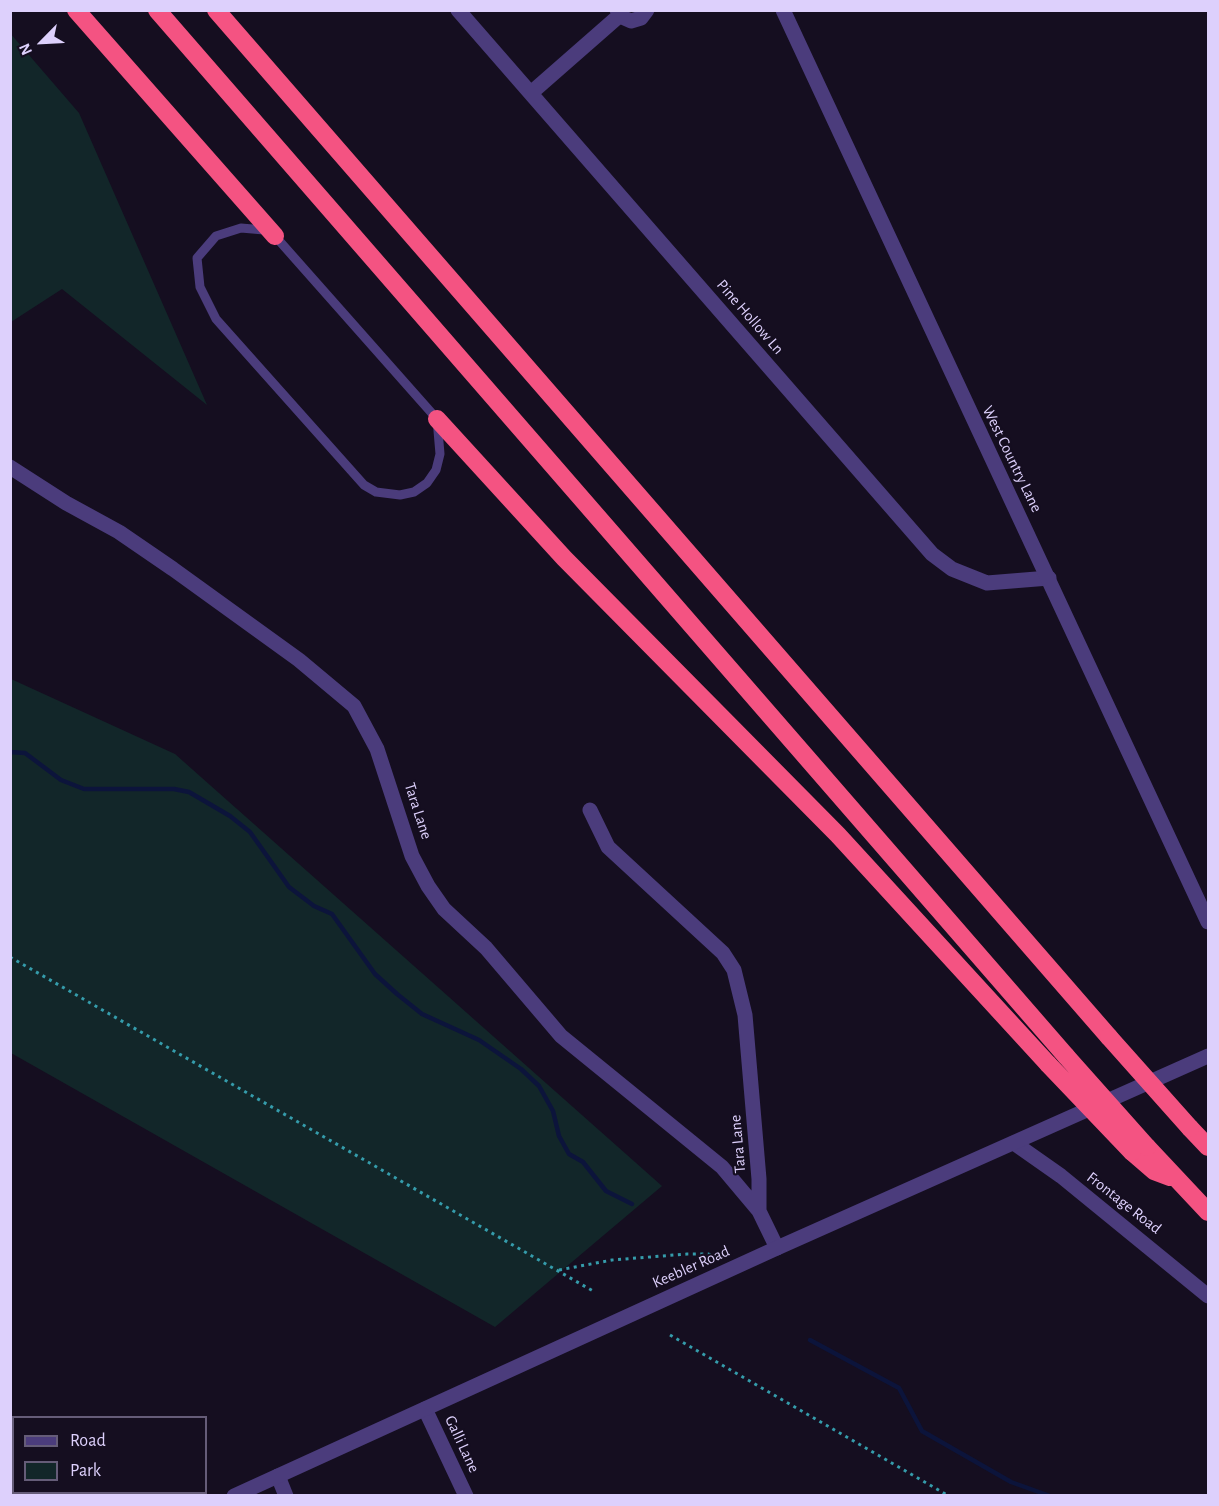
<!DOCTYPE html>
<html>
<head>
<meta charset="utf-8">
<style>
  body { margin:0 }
  #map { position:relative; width:1219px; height:1506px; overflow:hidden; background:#150e20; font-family:"Alegreya Sans",sans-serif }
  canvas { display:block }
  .frame { position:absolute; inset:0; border:12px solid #ddd0fc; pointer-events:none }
  .legend { position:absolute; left:12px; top:1416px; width:195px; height:78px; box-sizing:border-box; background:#150e20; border:2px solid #655c78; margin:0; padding:8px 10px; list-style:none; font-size:18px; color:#ddd0fc }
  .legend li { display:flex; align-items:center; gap:12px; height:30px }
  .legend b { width:30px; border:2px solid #655c78 }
  .north { position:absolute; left:12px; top:12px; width:60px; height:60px; -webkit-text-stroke:4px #150e20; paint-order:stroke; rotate:246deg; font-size:16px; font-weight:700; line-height:24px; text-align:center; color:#ddd0fc }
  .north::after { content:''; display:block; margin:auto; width:21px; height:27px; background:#ddd0fc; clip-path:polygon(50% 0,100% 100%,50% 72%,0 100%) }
</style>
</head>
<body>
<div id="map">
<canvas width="1219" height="1506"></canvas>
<div class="frame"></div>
<ul class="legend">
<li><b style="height:8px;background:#4b3c7c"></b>Road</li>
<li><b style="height:16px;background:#122629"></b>Park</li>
</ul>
<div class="north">N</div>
</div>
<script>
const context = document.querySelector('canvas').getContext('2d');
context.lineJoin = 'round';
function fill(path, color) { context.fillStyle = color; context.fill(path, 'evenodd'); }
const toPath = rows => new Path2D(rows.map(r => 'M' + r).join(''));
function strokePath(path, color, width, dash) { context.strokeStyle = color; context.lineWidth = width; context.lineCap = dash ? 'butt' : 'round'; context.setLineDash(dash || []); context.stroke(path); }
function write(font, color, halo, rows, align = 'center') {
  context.font = font + ' "Alegreya Sans",sans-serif'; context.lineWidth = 4.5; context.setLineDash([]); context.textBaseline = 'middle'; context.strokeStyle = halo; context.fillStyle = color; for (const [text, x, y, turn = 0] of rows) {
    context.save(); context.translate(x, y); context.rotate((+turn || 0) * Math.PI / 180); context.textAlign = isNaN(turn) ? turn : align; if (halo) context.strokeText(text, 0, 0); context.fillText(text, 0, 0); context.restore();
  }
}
fill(toPath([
  [10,33,79,113,207,405,62,289,11,322],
  [11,679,175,754,662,1186,495,1327,11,1053]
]), '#122629');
strokePath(toPath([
  [10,752,25,753,61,780,84,789,174,789,189,792,230,816,250,832,289,887,314,906,332,914,375,974,397,994,422,1014,479,1040,521,1069,539,1086,553,1111,559,1136,569,1154,583,1162,606,1191,632,1204],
  [810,1340,899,1388,922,1431,1011,1482,1050,1496]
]), '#0c143b', 4.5);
strokePath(toPath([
  [10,957,593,1291],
  [559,1270,612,1260,687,1254,708,1254,721,1259],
  [670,1335,949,1496]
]), '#359cab', 3, [3, 4.5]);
strokePath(toPath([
  [241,228,264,230,275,236,437,419,440,454,436,470,427,483,414,492,400,495,376,492,364,485,216,319,200,287,197,258,216,236,241,228]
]), '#4b3c7c', 9);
strokePath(toPath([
  [458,10,932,554,952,569,987,583,1049,578],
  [617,10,622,17,631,21,641,18,647,10],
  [531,93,620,15],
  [10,467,66,503,119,532,173,569,299,660,354,706,377,749,412,856,428,886,444,909,486,948,561,1036,722,1167,759,1211,777,1248],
  [590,810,608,847,723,953,734,970,745,1015,759,1179,759,1211],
  [1014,1143,1061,1176,1208,1296],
  [425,1409,466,1496],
  [278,1476,286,1496]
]), '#4b3c7c', 15);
strokePath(toPath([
  [783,10,1208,922],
  [234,1496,777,1248,1208,1056]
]), '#4b3c7c', 15);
strokePath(toPath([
  [76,10,275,236],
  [157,10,1066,1056],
  [216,10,1109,1037],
  [437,419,564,558,838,835,1048,1064],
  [1190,1128,1208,1147],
  [1147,1147,1208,1212],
  [1132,1152,1154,1171,1170,1177]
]), '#f45382', 18);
strokePath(toPath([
  [1109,1037,1190,1128],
  [1066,1056,1147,1147],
  [1048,1064,1132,1152]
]), '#f45382', 18);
write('16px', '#ddd0fc', '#150e20', [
  ["Pine Hollow Ln",750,317,49],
  ["West Country Lane",1012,459,64],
  ["Tara Lane",418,811,72],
  ["Tara Lane",738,1144,-95],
  ["Frontage Road",1124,1203,38],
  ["Keebler Road",691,1267,-24],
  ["Galli Lane",462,1444,65]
]);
</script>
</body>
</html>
